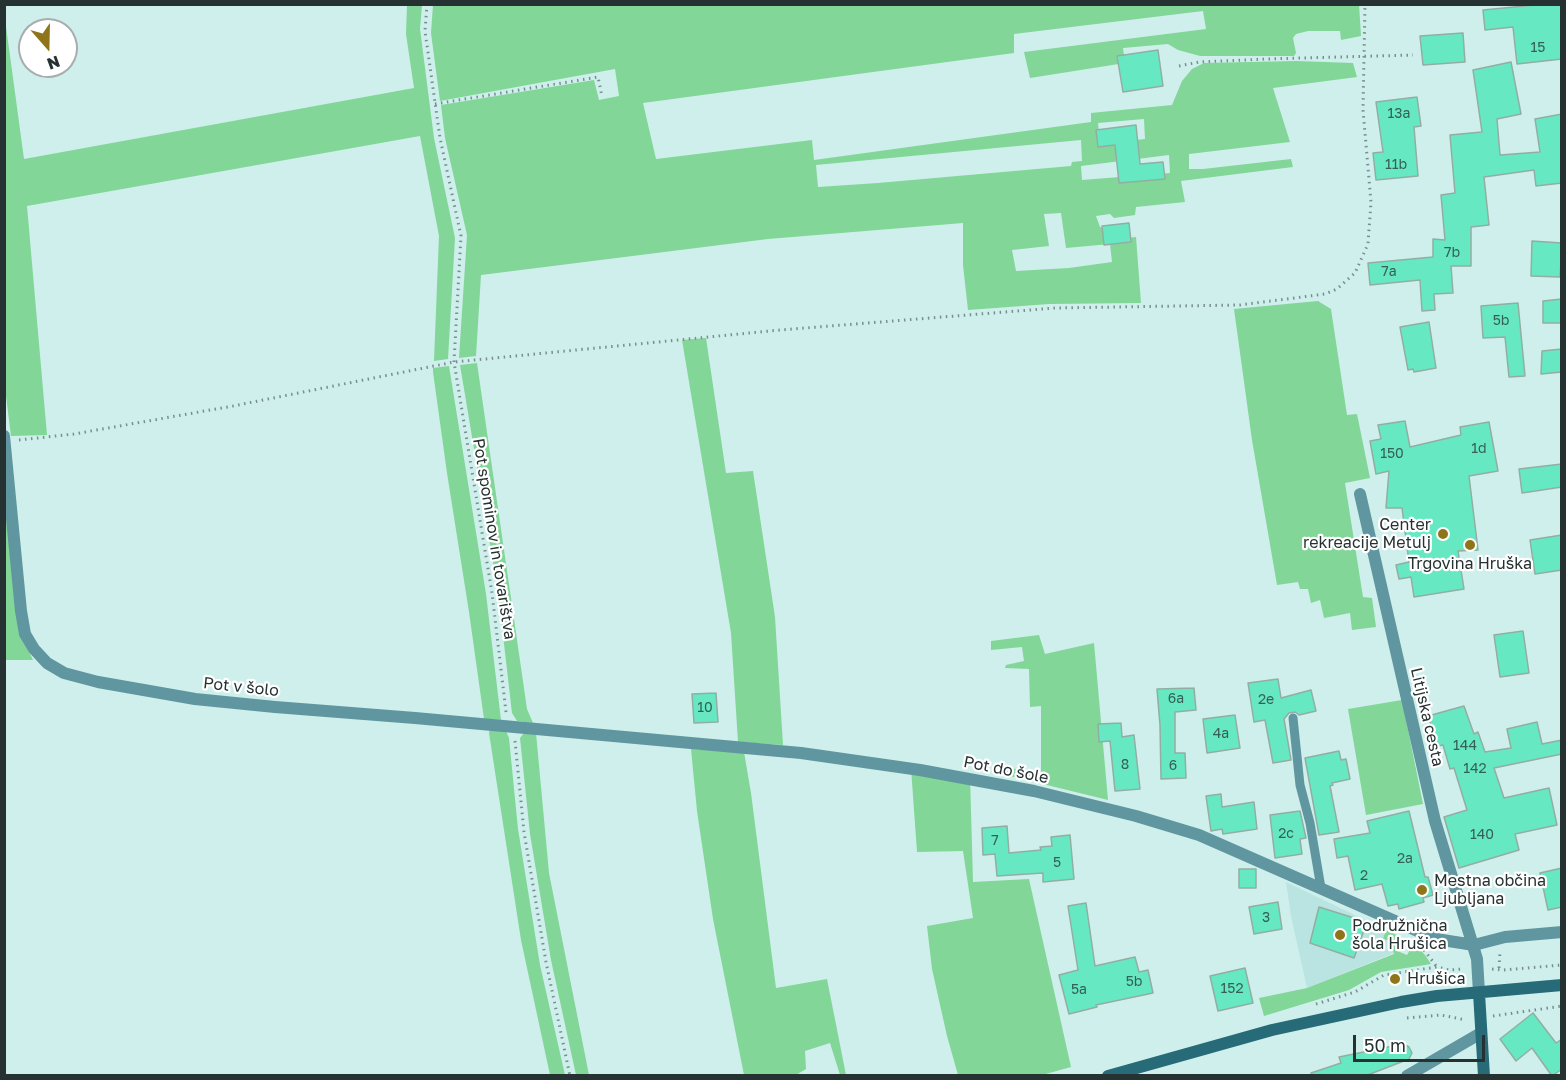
<!DOCTYPE html>
<html>
<head>
<meta charset="utf-8">
<style>
  body { margin:0 }
  #map { position:relative; width:1566px; height:1080px; overflow:hidden; background:#ceefec; font-family:"Golos Text",sans-serif }
  canvas { display:block }
  .frame { position:absolute; inset:0; border:6px solid #253231; pointer-events:none }
  .north { position:absolute; left:18px; top:18px; width:60px; height:60px; box-sizing:border-box; background:#fff; border:2px solid #a8adad; border-radius:50%; rotate:160deg; font-size:16px; font-weight:700; line-height:24px; text-align:center; color:#253231 }
  .north::after { content:''; display:block; margin:auto; width:21px; height:27px; background:#8e7519; clip-path:polygon(50% 0,100% 100%,50% 72%,0 100%) }
  .scale { position:absolute; left:1353px; top:1035px; width:132px; height:27px; box-sizing:border-box; border:3px solid #253231; border-top:0; padding-left:8px; font-size:18px; line-height:21px; white-space:nowrap; color:#253231; -webkit-text-stroke:4px #fff; paint-order:stroke }
</style>
</head>
<body>
<div id="map">
<canvas width="1566" height="1080"></canvas>
<div class="frame"></div>
<div class="north">N</div>
<div class="scale">50 m</div>
</div>
<script>
const context = document.querySelector('canvas').getContext('2d');
context.lineJoin = 'round';
function fill(path, color) { context.fillStyle = color; context.fill(path, 'evenodd'); }
const toPath = rows => new Path2D(rows.map(r => 'M' + r).join(''));
function strokePath(path, color, width, dash) { context.strokeStyle = color; context.lineWidth = width; context.lineCap = dash ? 'butt' : 'round'; context.setLineDash(dash || []); context.stroke(path); }
function write(font, color, halo, rows, align = 'center') {
  context.font = font + ' "Golos Text",sans-serif'; context.lineWidth = 4.5; context.setLineDash([]); context.textBaseline = 'middle'; context.strokeStyle = halo; context.fillStyle = color; for (const [text, x, y, turn = 0] of rows) {
    context.save(); context.translate(x, y); context.rotate((+turn || 0) * Math.PI / 180); context.textAlign = isNaN(turn) ? turn : align; if (halo) context.strokeText(text, 0, 0); context.fillText(text, 0, 0); context.restore();
  }
}
fill(toPath([
  [1286,882,1386,930,1383,939,1391,941,1394,953,1307,988,1291,916]
]), '#b9e4e1');
fill(toPath([
  [1359,4,1361,36,1341,40,1340,31,1308,31,1296,34,1293,38,1296,53,1294,56,1200,56,1178,50,1168,44,1123,48,1125,63,1030,78,1024,52,1206,29,1203,11,1014,34,1014,53,643,103,656,159,812,140,814,160,1091,122,1091,113,1172,105,1182,81,1192,69,1204,63,1296,61,1353,63,1357,77,1273,88,1290,142,1189,154,1189,169,1203,169,1291,159,1293,167,1181,181,1185,202,1136,207,1135,215,1114,218,1110,214,1096,216,1100,227,1105,229,1107,240,1136,237,1141,303,1049,304,968,310,963,265,963,223,768,239,481,275,476,356,459,358,467,235,445,138,441,105,594,80,599,100,619,96,615,69,440,101,431,33,433,5],
  [1144,119,1145,139,1100,144,1098,123],
  [1081,140,1082,161,1072,162,1071,166,878,183,818,187,816,165],
  [1169,155,1170,173,1082,180,1081,166],
  [1061,213,1066,248,1110,244,1112,262,1069,268,1016,271,1012,250,1049,246,1044,214],
  [407,5,422,5,420,29,434,138,455,238,448,359,434,361,439,236,420,136,27,206,47,435,11,436,4,380,5,19,24,159,414,88,406,34],
  [1318,301,1331,309,1347,415,1357,414,1370,478,1345,483,1363,597,1372,598,1376,627,1352,630,1350,613,1324,618,1320,600,1311,603,1308,589,1300,589,1298,582,1277,585,1252,440,1234,309],
  [706,338,726,473,753,471,775,617,783,745,738,742,731,633,682,340],
  [477,363,527,709,533,723,517,721,512,713,498,592,460,365],
  [449,366,486,594,501,720,484,719,469,612,447,473,433,372,433,368],
  [4,489,23,639,33,660,5,660],
  [1039,635,1045,654,1094,643,1108,800,998,773,998,766,1041,773,1041,706,1030,707,1029,669,1005,668,1006,665,1024,661,1022,647,991,650,991,641],
  [1402,700,1423,804,1366,815,1348,709],
  [490,728,506,731,509,738,518,829,540,965,565,1075,550,1075,521,940,489,733],
  [524,733,536,733,549,873,589,1075,576,1075,551,960,530,834,520,738],
  [691,749,744,752,751,793,776,988,827,979,846,1075,840,1075,830,1043,805,1051,806,1069,796,1075,744,1075,713,919,697,811],
  [911,768,970,776,973,882,1029,879,1071,1067,1042,1075,958,1075,947,1036,932,969,927,926,973,918,963,851,917,852],
  [1386,930,1401,937,1395,950,1407,955,1414,943,1425,955,1431,964,1381,972,1349,990,1264,1016,1259,998,1307,988,1394,954,1391,941,1383,939]
]), '#82d697');
const building = toPath([
  [1545,4,1562,4,1562,59,1517,64,1513,27,1485,30,1483,10,1545,4],
  [1463,33,1465,62,1423,65,1420,36,1463,33],
  [1158,50,1163,86,1123,92,1117,56,1158,50],
  [1511,62,1521,114,1497,119,1500,155,1540,152,1535,119,1562,114,1562,183,1536,186,1534,170,1484,177,1489,225,1471,227,1471,266,1451,266,1453,293,1434,294,1435,310,1422,311,1420,280,1370,285,1368,263,1433,257,1433,239,1445,240,1441,195,1455,193,1450,135,1482,132,1473,70,1511,62],
  [1417,97,1421,126,1414,127,1418,176,1376,180,1373,153,1383,152,1376,102,1417,97],
  [1136,125,1140,164,1163,162,1165,179,1119,183,1115,145,1098,147,1096,130,1136,125],
  [1129,223,1131,242,1104,245,1102,226,1129,223],
  [1532,241,1562,243,1560,277,1531,276,1532,241],
  [1562,299,1562,323,1543,323,1543,301,1562,299],
  [1518,303,1525,376,1509,377,1505,337,1483,338,1481,306,1518,303],
  [1429,322,1436,368,1414,372,1413,369,1408,370,1400,327,1429,322],
  [1562,349,1562,372,1541,374,1542,351,1562,349],
  [1405,421,1410,447,1461,435,1460,427,1489,422,1498,471,1469,476,1478,550,1458,551,1464,589,1414,597,1411,577,1399,579,1396,565,1409,562,1402,508,1386,508,1389,471,1376,474,1370,441,1381,439,1378,425,1405,421],
  [1562,464,1562,487,1522,493,1519,469,1562,464],
  [1562,535,1562,570,1535,574,1530,540,1562,535],
  [1523,631,1529,673,1500,677,1494,635,1523,631],
  [1278,679,1281,698,1311,690,1316,711,1299,715,1295,712,1289,713,1284,719,1291,760,1273,763,1265,720,1254,722,1248,683,1278,679],
  [1194,688,1196,710,1175,712,1175,753,1185,753,1186,778,1161,779,1160,725,1157,689,1194,688],
  [716,693,718,722,694,723,692,694,716,693],
  [1464,706,1474,734,1478,732,1485,752,1511,748,1507,729,1537,722,1542,744,1562,740,1562,754,1494,768,1504,798,1549,788,1557,825,1515,834,1519,850,1459,868,1444,817,1467,810,1454,768,1450,769,1443,745,1438,746,1428,716,1464,706],
  [1235,715,1240,748,1207,753,1203,719,1235,715],
  [1121,723,1122,737,1134,735,1140,789,1115,791,1110,741,1099,742,1098,724,1121,723],
  [1339,751,1341,760,1346,759,1350,779,1332,783,1333,785,1330,786,1339,832,1319,835,1305,758,1339,751],
  [1221,794,1222,807,1254,802,1257,829,1223,834,1222,829,1211,831,1206,796,1221,794],
  [1300,811,1306,838,1300,839,1302,854,1275,858,1270,815,1300,811],
  [1409,811,1425,877,1428,877,1433,895,1423,898,1424,902,1399,909,1398,904,1388,906,1382,884,1355,890,1348,856,1337,858,1334,839,1370,833,1367,821,1409,811],
  [1007,826,1009,853,1041,850,1040,847,1052,846,1051,837,1070,835,1074,879,1043,882,1043,873,997,876,995,854,983,855,982,828,1007,826],
  [1562,868,1562,907,1548,910,1540,873,1562,868],
  [1239,869,1256,869,1256,888,1239,888,1239,869],
  [1278,902,1282,929,1254,934,1249,907,1278,902],
  [1086,903,1095,966,1135,957,1139,972,1148,970,1153,993,1096,1005,1097,1007,1069,1014,1059,975,1078,970,1068,906,1086,903],
  [1319,907,1367,922,1354,958,1310,943,1319,907],
  [1245,968,1253,1003,1218,1011,1210,976,1245,968],
  [1533,1013,1556,1043,1562,1039,1562,1069,1552,1076,1532,1048,1516,1061,1500,1039,1533,1013],
  [1403,1044,1409,1047,1412,1053,1409,1059,1365,1076,1312,1076,1311,1073,1341,1063,1339,1057,1403,1044]
]);
fill(building, '#66e9c2');
strokePath(building, '#92aea3', 1.5);
strokePath(toPath([
  [427,4,425,31,440,138,461,236,454,362,492,593,506,712],
  [1179,66,1199,62,1266,59,1413,55],
  [435,104,598,77,602,96],
  [19,440,74,434,233,406,454,362,780,330,1055,308,1240,305,1325,294,1337,289,1355,273,1368,244,1371,202,1363,110,1365,4],
  [515,741,524,832,546,962,570,1076],
  [1424,950,1437,967],
  [1499,968,1500,952],
  [1492,969,1503,970,1562,965],
  [1316,1004,1355,992,1384,975,1437,967,1449,970,1464,969],
  [1493,1016,1562,1006],
  [1407,1018,1441,1015,1466,1020]
]), '#788f8d', 3, [1.5, 4.5]);
strokePath(toPath([
  [1293,718,1300,785,1310,823,1321,888]
]), '#60969f', 9);
strokePath(toPath([
  [4,436,21,611,25,634,34,649,47,663,64,673,98,682,195,699,275,707,415,718,801,753,920,770,1034,791,1136,816,1199,835,1436,939,1474,945,1505,937,1562,932],
  [1360,494,1435,821,1477,959,1479,993],
  [1407,1076,1481,1033]
]), '#60969f', 12);
strokePath(toPath([
  [1479,993,1484,1076],
  [1108,1076,1272,1030,1401,1002,1437,996,1562,985]
]), '#266b77', 12);
for (const [x, y, r, color] of [
  [1443,534,6,"#8e7519"],
  [1470,545,6,"#8e7519"],
  [1422,890,6,"#8e7519"],
  [1340,935,6,"#8e7519"],
  [1395,979,6,"#8e7519"]
]) { const dot = new Path2D(); dot.arc(x, y, r, 0, 2 * Math.PI); context.fillStyle = color; context.fill(dot); strokePath(dot, '#fff', 2); }
write('14px', '#356055', null, [
  ["15",1538,48],
  ["13a",1399,114],
  ["11b",1396,165],
  ["7b",1452,253],
  ["7a",1389,272],
  ["5b",1501,321],
  ["1d",1479,449],
  ["150",1392,454],
  ["6a",1176,699],
  ["2e",1266,700],
  ["10",705,708],
  ["4a",1221,734],
  ["144",1465,746],
  ["8",1125,765],
  ["6",1173,766],
  ["142",1475,769],
  ["2c",1286,834],
  ["140",1482,835],
  ["7",995,841],
  ["2a",1405,859],
  ["5",1057,863],
  ["2",1364,876],
  ["3",1266,918],
  ["5b",1134,982],
  ["152",1232,989],
  ["5a",1079,990]
]);
write('16px', '#253231', '#fff', [
  ["Center",1431,525,"right"],
  ["rekreacije Metulj",1431,543,"right"],
  ["Trgovina Hruška",1470,564,"center"],
  ["Mestna občina",1434,881],
  ["Ljubljana",1434,899],
  ["Podružnična",1352,926],
  ["šola Hrušica",1352,944],
  ["Hrušica",1407,979]
], 'left');
write('16px', '#253231', '#fff', [
  ["Pot spominov in tovarištva",494,539,81],
  ["Pot v šolo",241,687,6],
  ["Litijska cesta",1427,717,77],
  ["Pot do šole",1006,770,11]
]);
</script>
</body>
</html>
